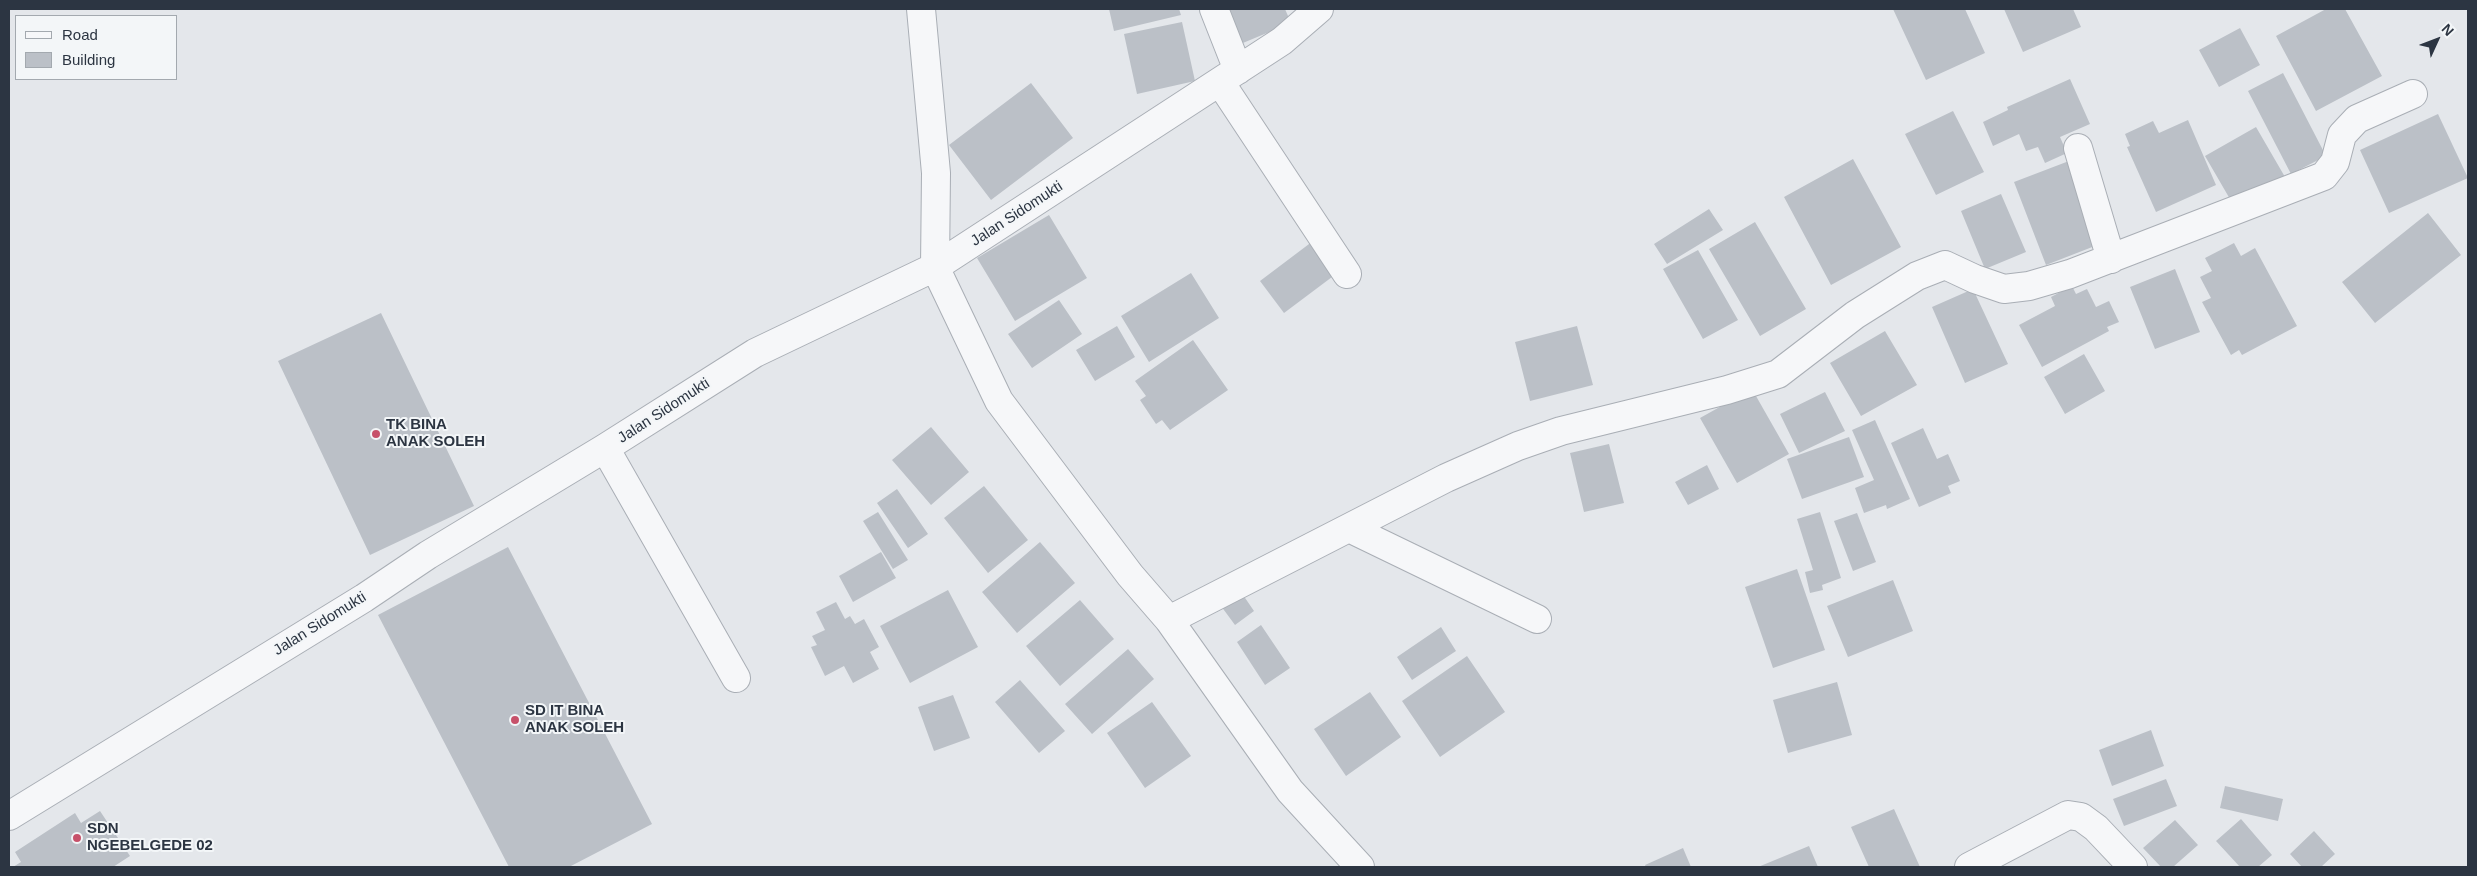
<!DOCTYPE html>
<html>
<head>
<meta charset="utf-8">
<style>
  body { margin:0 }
  #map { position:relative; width:2477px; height:876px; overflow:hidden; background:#e4e7eb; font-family:Helvetica,sans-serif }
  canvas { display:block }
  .frame { position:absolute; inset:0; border:10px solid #2c3542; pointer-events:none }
  .legend { position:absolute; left:15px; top:15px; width:162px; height:65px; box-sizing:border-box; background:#f3f6f8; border:1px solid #a3a9af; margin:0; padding:6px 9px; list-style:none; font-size:15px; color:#2c3542 }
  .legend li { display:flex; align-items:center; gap:10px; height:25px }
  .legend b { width:25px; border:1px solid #a3a9af }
  .north { position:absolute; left:2412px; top:15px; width:50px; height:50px; -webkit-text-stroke:4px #f3f6f8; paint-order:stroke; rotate:47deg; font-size:14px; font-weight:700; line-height:20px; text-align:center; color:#2c3542 }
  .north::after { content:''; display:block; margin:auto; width:18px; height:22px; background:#2c3542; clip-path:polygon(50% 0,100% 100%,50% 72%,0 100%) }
</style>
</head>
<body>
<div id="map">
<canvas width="2477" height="876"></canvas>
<div class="frame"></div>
<ul class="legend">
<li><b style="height:6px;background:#f6f7f9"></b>Road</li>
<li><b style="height:14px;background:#bbc0c7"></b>Building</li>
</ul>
<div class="north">N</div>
</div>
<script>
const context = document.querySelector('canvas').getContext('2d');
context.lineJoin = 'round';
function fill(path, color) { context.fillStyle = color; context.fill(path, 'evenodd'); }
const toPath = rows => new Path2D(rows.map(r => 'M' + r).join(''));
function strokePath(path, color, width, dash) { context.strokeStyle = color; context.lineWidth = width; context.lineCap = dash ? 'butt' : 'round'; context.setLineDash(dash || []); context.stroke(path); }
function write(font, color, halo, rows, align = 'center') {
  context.font = font + ' Helvetica,sans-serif'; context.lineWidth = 4; context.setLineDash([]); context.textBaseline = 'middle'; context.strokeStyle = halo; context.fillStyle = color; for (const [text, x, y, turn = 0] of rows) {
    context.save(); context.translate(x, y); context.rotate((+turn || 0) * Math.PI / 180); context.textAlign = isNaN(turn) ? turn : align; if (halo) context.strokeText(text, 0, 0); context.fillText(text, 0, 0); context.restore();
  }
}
fill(toPath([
  [1109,9,1179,9,1181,15,1114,31],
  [1223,9,1285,9,1291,23,1238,45],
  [1893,9,1965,9,1985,53,1926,80],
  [2004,9,2073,9,2081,27,2023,52],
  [2326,9,2345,9,2382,76,2316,111,2276,36],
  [1182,22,1195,81,1137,94,1124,34],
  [2240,28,2260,65,2219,87,2199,50],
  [2283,73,2326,156,2291,174,2248,91],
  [2070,79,2090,124,2060,137,2067,153,2045,163,2038,147,2026,151,2019,134,1993,146,1983,122,2008,110,2007,107],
  [1031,83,1073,138,991,200,949,145],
  [1953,111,1984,172,1936,195,1905,134],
  [2438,114,2468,178,2389,213,2360,150],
  [2188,120,2216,185,2156,212,2127,147,2130,146,2125,134,2153,121,2159,133],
  [2256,127,2285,177,2234,206,2205,156],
  [1853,159,1901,247,1831,285,1784,197],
  [2069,161,2100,244,2046,265,2014,182],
  [2001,194,2026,252,1985,269,1961,211],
  [1709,209,1723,230,1667,264,1654,244],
  [2428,213,2461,255,2375,323,2342,282],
  [1049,215,1087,278,1015,321,977,258],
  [1755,222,1806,309,1760,336,1709,249],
  [1317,238,1340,271,1284,313,1260,281],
  [2234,243,2241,256,2255,248,2297,326,2242,355,2239,350,2231,355,2202,302,2211,298,2200,277,2212,271,2205,258],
  [1698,250,1738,320,1703,339,1663,269],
  [2175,269,2200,332,2155,349,2130,287],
  [1191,273,1219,318,1149,362,1121,316],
  [2072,286,2076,294,2087,289,2096,307,2109,301,2119,322,2107,327,2109,331,2042,367,2019,325,2055,306,2051,297],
  [1973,289,2008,364,1965,383,1932,307],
  [1059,300,1082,334,1032,368,1008,334],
  [381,313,474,506,370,555,278,361],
  [1117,326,1135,357,1095,381,1076,350],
  [1577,326,1593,385,1530,401,1515,342],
  [1885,331,1917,385,1861,416,1830,363],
  [1193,340,1228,390,1170,430,1162,420,1156,424,1140,400,1146,396,1135,381],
  [2084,354,2105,391,2065,414,2044,377],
  [1752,389,1789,454,1737,483,1700,418],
  [1825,392,1845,431,1799,453,1780,414],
  [1875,420,1910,499,1887,509,1886,505,1864,513,1855,488,1874,480,1852,430],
  [931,427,969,472,931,505,892,460],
  [1923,428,1937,459,1948,454,1960,481,1948,486,1951,493,1919,507,1891,443],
  [1849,437,1864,477,1802,499,1787,459],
  [1609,444,1624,503,1584,512,1570,453],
  [1707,465,1719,489,1688,505,1675,482],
  [984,486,1028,540,988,573,944,518],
  [897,489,928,534,908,548,877,503],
  [878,512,908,560,893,569,863,521],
  [1820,512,1841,578,1822,585,1823,590,1810,593,1805,572,1813,570,1797,519],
  [1857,513,1876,562,1853,571,1834,521],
  [1040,542,1075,583,1017,633,982,592],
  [508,547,652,824,569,867,509,867,378,615],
  [881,552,896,578,853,602,839,576],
  [1797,569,1825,650,1773,668,1745,587],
  [1893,580,1913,631,1848,657,1827,606],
  [948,590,978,647,910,683,880,626],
  [1241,592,1254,611,1235,625,1221,606],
  [1080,600,1114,639,1060,686,1026,646],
  [836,602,845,619,850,616,855,624,864,619,879,647,870,652,879,669,853,683,844,666,825,676,811,647,817,645,812,636,825,630,816,612],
  [1261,625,1290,668,1265,685,1237,642],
  [1441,627,1456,651,1412,680,1397,657],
  [1128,649,1154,679,1092,734,1065,704],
  [1467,656,1505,712,1440,757,1402,701],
  [1020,680,1065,731,1039,753,995,702],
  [1837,682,1852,735,1788,753,1773,700],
  [1370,692,1401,737,1346,776,1314,729],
  [953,695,970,738,934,751,918,707],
  [1152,702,1191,756,1145,788,1107,733],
  [2151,730,2164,766,2112,786,2099,750],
  [2166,779,2177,806,2124,826,2113,799],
  [2225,786,2283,799,2278,821,2220,808],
  [1894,809,1920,867,1869,867,1851,827],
  [100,811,130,856,113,867,13,867,21,862,15,852,75,813,81,823],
  [2241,819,2272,855,2258,867,2240,867,2216,841],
  [2175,820,2198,845,2173,867,2161,867,2143,848],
  [2314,831,2335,854,2321,867,2302,867,2290,854],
  [1809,846,1818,867,1758,867],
  [1683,848,1691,867,1646,867,1645,865]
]), '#bbc0c7');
const minor = toPath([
  [921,9,936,173,935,267,999,401,1130,575,1169,620,1290,791,1360,867],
  [1214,9,1238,70],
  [1220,82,1347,274],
  [2078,148,2111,259],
  [605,448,736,678],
  [1351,529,1537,619],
  [1169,620,1446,478,1518,446,1561,431,1727,390,1778,374,1855,315,1917,276,1945,265,1975,279,2004,289,2029,286,2070,274,2324,176,2335,162,2342,135,2357,119,2413,94],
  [9,816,364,598,428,555,605,448,755,353,935,267,1282,41,1319,9],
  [1969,867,2068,815,2081,817,2096,828,2133,867]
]);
strokePath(minor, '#a9aeb5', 30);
strokePath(minor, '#f6f7f9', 28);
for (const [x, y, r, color] of [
  [376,434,5,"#c7516a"],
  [515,720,5,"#c7516a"],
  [77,838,5,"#c7516a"]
]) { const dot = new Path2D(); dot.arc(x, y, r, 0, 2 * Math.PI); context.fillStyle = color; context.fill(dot); strokePath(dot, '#f3f6f8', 2); }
write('15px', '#2c3542', '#f3f6f8', [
  ["Jalan Sidomukti",1017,214,-33],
  ["Jalan Sidomukti",664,411,-33],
  ["Jalan Sidomukti",320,624,-32]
]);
write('bold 15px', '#2c3542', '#f3f6f8', [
  ["TK BINA",386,425],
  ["ANAK SOLEH",386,442],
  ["SD IT BINA",525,711],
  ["ANAK SOLEH",525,728],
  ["SDN",87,829],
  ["NGEBELGEDE 02",87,846]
], 'left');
</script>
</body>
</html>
